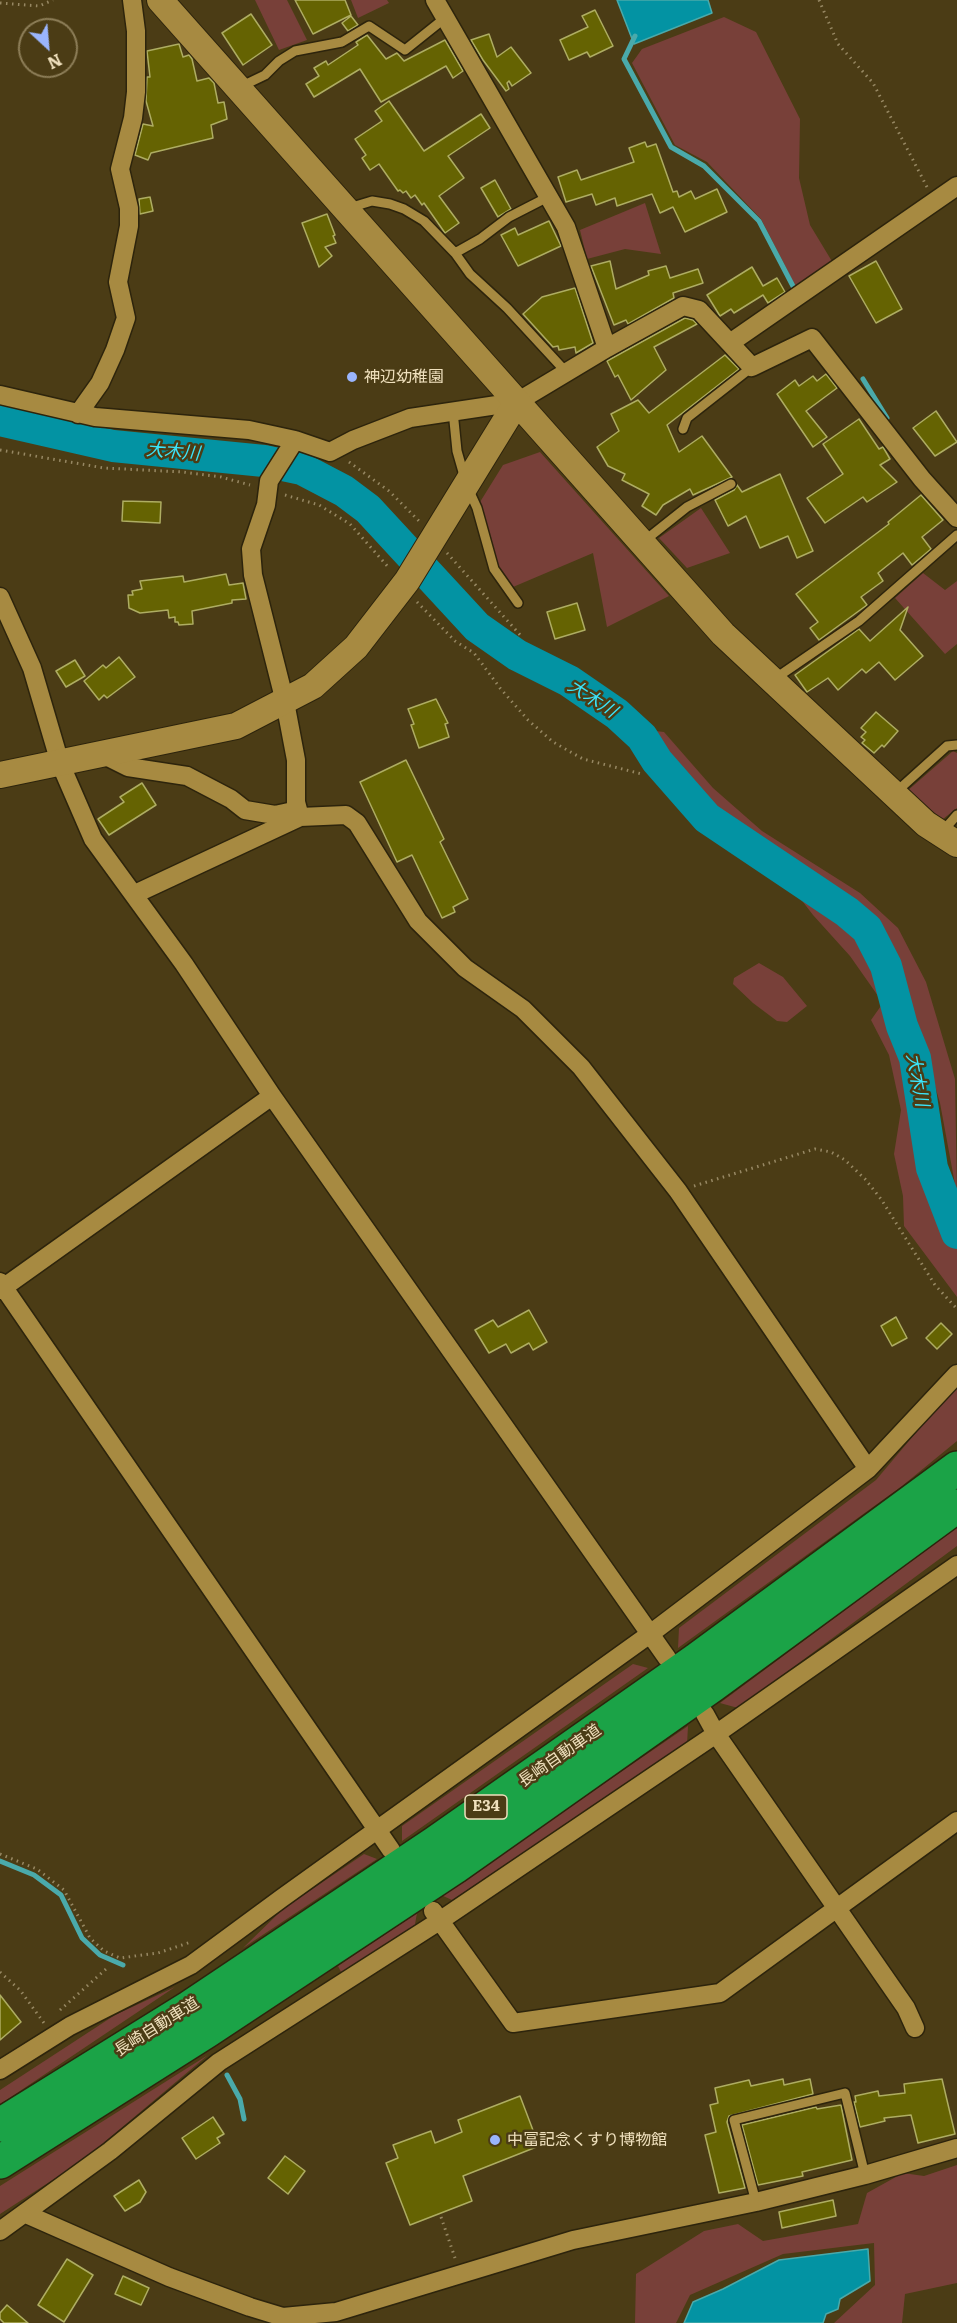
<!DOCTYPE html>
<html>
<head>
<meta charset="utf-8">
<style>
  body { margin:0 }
  #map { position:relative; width:957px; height:2323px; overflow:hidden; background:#4b3c15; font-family:Literata,serif }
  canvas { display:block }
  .north { position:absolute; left:18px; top:18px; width:60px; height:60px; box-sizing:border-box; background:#4b3c15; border:2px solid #8d7e58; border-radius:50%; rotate:154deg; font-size:16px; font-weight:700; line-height:24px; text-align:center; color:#efe0bd }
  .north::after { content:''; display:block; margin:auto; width:21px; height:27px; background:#9ab5fd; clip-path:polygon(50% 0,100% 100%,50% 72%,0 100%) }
</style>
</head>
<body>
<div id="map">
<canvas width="957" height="2323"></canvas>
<div class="north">N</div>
</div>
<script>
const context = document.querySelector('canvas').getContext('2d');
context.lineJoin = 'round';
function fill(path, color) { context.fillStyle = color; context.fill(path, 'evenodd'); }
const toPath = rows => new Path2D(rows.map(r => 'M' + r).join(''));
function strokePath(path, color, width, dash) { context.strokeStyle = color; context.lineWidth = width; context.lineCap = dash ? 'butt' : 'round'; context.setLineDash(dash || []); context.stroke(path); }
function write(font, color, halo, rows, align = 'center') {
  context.font = font + ' Literata,"Noto Sans JP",serif'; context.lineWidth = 5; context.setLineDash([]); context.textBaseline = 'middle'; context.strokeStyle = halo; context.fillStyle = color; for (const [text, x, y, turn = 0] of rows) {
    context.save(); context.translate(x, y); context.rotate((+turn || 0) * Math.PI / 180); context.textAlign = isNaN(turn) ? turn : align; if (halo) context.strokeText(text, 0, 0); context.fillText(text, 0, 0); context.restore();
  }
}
fill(toPath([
  [255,0,287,0,307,40,279,50],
  [351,0,387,0,389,3,358,18],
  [724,17,756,32,800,119,799,178,810,225,833,263,797,289,761,219,707,162,675,145,632,63,642,49],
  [645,203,661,254,625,249,587,259,580,230],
  [540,452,669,596,607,627,593,553,513,587,499,569,480,502,503,465],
  [701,508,730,553,687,568,659,538],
  [923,573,945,590,957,581,957,644,945,654,895,598],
  [647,730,664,732,713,788,762,831,860,893,898,928,926,982,955,1079,957,1195,940,1103,904,980,875,928,853,907,709,809,664,760],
  [953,751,957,753,957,808,943,819,906,792],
  [793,889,828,910,860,942,911,1065,923,1170,954,1245,957,1245,957,1297,904,1226,903,1196,894,1154,901,1110,889,1055,871,1020,883,1003,850,956,813,915],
  [759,963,783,977,807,1006,787,1022,777,1021,753,1003,733,984,734,978],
  [957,1384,957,1441,902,1486,678,1648,679,1628,876,1480],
  [957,1527,957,1546,738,1708,720,1703],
  [633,1664,648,1668,402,1841,402,1826],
  [688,1726,687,1745,452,1900,441,1895],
  [364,1854,377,1859,243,1948,283,1909],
  [417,1913,414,1930,342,1974,338,1966],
  [175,1987,5,2101,0,2104,0,2090,115,2015],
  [208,2055,82,2161,0,2214,0,2186],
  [957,2165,957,2283,905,2294,902,2323,834,2323,875,2285,874,2243,783,2254,690,2295,676,2323,635,2323,636,2274,704,2231,738,2224,763,2241,858,2224,867,2193,903,2173,924,2176]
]), '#784039');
const water = toPath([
  [617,0,708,0,712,13,634,44,617,0],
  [868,2249,870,2281,840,2299,838,2309,826,2314,823,2323,684,2323,693,2302,723,2289,779,2260,868,2249]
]);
fill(water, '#0393a3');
strokePath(water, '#4aaaab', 1.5);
strokePath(toPath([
  [635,36,624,59,671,147,704,166,759,221,795,290],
  [863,379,887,418],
  [0,1861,34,1875,61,1895,82,1938,100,1955,123,1965],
  [227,2075,240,2099,244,2119]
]), '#4aaaab', 5);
strokePath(toPath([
  [0,420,113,446,264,461,302,469,344,491,368,509,477,627,517,655,569,681,617,714,642,737,657,761,707,818,847,912,867,929,886,966,902,1026,915,1058,932,1168,957,1233]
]), '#0393a3', 32);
const building = toPath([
  [295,0,345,0,351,15,313,34,295,0],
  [595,10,613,46,590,57,587,52,569,60,560,40,588,27,582,16,595,10],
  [251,14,272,45,243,65,222,33,251,14],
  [351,16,358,25,348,31,342,23,351,16],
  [489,34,497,57,511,47,531,73,512,86,509,81,507,83,509,89,506,91,483,60,471,40,489,34],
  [367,35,386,59,397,53,404,61,445,40,463,71,453,78,446,66,381,102,360,69,314,97,306,84,319,76,314,68,326,61,328,65,358,45,356,42,367,35],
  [179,44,183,57,189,55,192,59,197,81,209,78,214,83,218,103,224,102,227,119,211,125,213,138,151,153,148,160,135,155,143,124,153,126,146,101,147,77,150,77,147,51,179,44],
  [389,101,424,151,481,114,490,128,448,156,464,178,439,196,459,223,445,233,424,203,422,205,415,195,411,198,406,191,403,193,400,190,398,191,379,164,370,170,362,158,366,155,355,139,382,121,375,111,389,101],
  [645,142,647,147,656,144,673,192,677,191,679,197,691,191,695,199,717,189,727,212,685,232,673,207,660,213,652,194,617,206,615,198,596,205,592,194,566,202,558,177,577,170,581,180,634,162,629,148,645,142],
  [495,180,511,209,498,217,481,188,495,180],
  [150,197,153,211,140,214,139,199,150,197],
  [327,214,335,235,333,236,336,243,325,247,332,256,319,267,302,223,327,214],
  [549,221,561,246,518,266,501,235,515,228,518,235,549,221],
  [610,261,616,289,649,275,648,271,666,266,670,278,698,269,703,283,673,293,674,298,628,324,626,320,614,325,591,266,610,261],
  [876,261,902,309,876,323,849,276,876,261],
  [752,267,763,286,777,278,785,292,768,303,763,295,734,313,731,309,720,316,707,295,752,267],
  [575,288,593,343,576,353,575,347,559,350,558,346,553,347,523,314,542,297,575,288],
  [685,318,693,320,697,324,654,347,666,370,631,400,618,375,615,377,607,361,685,318],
  [725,355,739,369,667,425,679,452,702,436,732,477,693,495,690,489,663,505,656,515,642,506,649,494,622,480,625,474,608,466,597,447,619,431,611,414,638,400,649,413,725,355],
  [826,374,837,388,806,411,827,437,813,447,777,394,795,380,799,386,813,376,817,381,826,374],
  [936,411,957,442,935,456,913,428,936,411],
  [859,419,879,449,883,447,890,459,880,465,897,482,867,502,863,497,825,523,807,498,843,474,823,444,859,419],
  [780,474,813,551,797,558,788,536,760,548,746,516,728,526,715,500,734,490,737,485,742,492,780,474],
  [921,495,943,520,922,537,931,549,912,565,903,553,878,573,883,581,861,597,867,605,819,640,810,628,818,622,796,594,889,524,888,522,921,495],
  [123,501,161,502,160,523,122,521,123,501],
  [226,574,229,585,243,583,246,599,232,600,232,603,192,611,193,624,179,625,178,622,175,622,175,617,169,618,168,610,140,613,129,608,128,595,133,595,132,591,142,589,140,581,183,576,184,582,226,574],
  [577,603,585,630,555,639,547,612,577,603],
  [908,607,900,630,923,656,895,680,879,662,866,673,862,669,838,690,828,678,807,692,795,675,859,629,870,641,908,607],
  [119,657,135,677,107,698,104,695,99,700,84,681,103,665,106,668,119,657],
  [75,660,85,676,66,687,56,671,75,660],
  [436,699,448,723,445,724,449,737,419,748,411,725,414,724,408,709,436,699],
  [876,712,898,731,884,747,882,745,874,753,862,743,865,740,861,737,866,732,861,728,876,712],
  [406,760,444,839,440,842,468,899,453,907,455,912,442,918,412,855,397,862,360,782,406,760],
  [142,783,156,805,109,835,98,819,124,802,120,797,142,783],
  [529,1310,547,1342,533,1350,529,1343,511,1353,506,1344,489,1353,475,1330,493,1320,498,1327,529,1310],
  [896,1317,907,1338,892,1346,881,1326,896,1317],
  [941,1323,952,1334,937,1349,926,1338,941,1323],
  [0,1995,21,2022,0,2040,0,1995],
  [783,2079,784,2085,810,2079,813,2094,729,2116,727,2122,745,2188,719,2193,705,2135,716,2132,710,2105,718,2103,715,2088,749,2080,751,2086,783,2079],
  [942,2079,955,2134,918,2143,911,2115,884,2118,885,2121,860,2127,854,2102,856,2102,855,2096,878,2091,879,2096,905,2093,904,2084,942,2079],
  [520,2096,539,2146,463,2176,472,2201,410,2225,386,2163,398,2158,393,2145,431,2131,435,2143,462,2132,458,2120,520,2096],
  [841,2105,852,2160,802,2172,803,2176,758,2185,742,2125,816,2107,817,2109,841,2105],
  [213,2117,224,2134,217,2138,220,2143,196,2159,182,2138,213,2117],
  [285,2156,305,2171,288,2194,268,2178,285,2156],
  [139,2180,146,2192,140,2202,125,2211,114,2196,139,2180],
  [833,2200,836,2216,782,2228,779,2212,833,2200],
  [67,2259,93,2275,64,2322,38,2305,67,2259],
  [123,2276,149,2288,141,2305,115,2294,123,2276],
  [7,2305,28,2323,4,2323,0,2319,0,2313,7,2305]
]);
fill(building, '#656302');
strokePath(building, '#aead62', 1.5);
const lane = toPath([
  [240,87,265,75,279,61,295,51,342,42,369,26,405,50,445,18],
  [349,208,372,201,390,204,404,209,424,221,455,253,470,274,507,308,567,373],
  [455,253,480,239,509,217,548,197],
  [453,411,457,451,467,486,477,508,494,569,518,603],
  [683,429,687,418,752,367],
  [643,542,687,507,731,484],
  [773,680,859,621,957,535],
  [896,792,947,746,957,745],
  [943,831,957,815],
  [756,2202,734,2120,845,2093,865,2175]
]);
const street = toPath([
  [435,0,566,227,607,348],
  [730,343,957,186],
  [0,395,95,417,249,430,295,440],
  [78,414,100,383,115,350,126,318,118,282,129,226,129,208,120,169,133,118,136,92,136,31,132,0],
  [0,597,32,668,60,763,93,839,184,964,272,1096,667,1658],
  [102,754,128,767,187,776,231,799,245,810,275,815,298,810],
  [300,817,296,802,296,760,285,702,253,575,251,549,266,505,269,481,295,440,330,452,353,440,410,418,517,402,607,348,683,306,699,310,752,367,812,338,922,479,957,518],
  [135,894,300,817,346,815,357,823,418,921,465,968,523,1009,581,1067,678,1191,868,1469],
  [0,1282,391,1850],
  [0,1290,272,1096],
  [705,1714,716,1734,906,2008,915,2028],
  [433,1911,513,2023,720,1993,957,1821],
  [0,2070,70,2026,191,1965,282,1898,650,1634,868,1469,957,1374],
  [26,2214,169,2277,250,2307,283,2317,336,2312,573,2240,756,2202,865,2175,957,2148],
  [0,2231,110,2151,219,2062,441,1920,716,1734,957,1565]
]);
const secondary = toPath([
  [160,0,723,634,926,824,957,844],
  [0,775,236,726,313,686,356,647,407,581,517,402]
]);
const highway = toPath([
  [0,2125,190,2007,435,1843,696,1660,957,1468],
  [0,2162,207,2031,455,1867,713,1685,957,1506]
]);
strokePath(lane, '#2d240c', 12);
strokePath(street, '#2d240c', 21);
strokePath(secondary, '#2d240c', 28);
strokePath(highway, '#2d240c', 36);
strokePath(toPath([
  [819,0,838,44,873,83,927,187],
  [0,3,39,6,53,0],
  [0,450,104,468,183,472,221,477,250,485],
  [349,462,389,491,419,521],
  [285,495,319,505,350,524,390,569],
  [447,553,522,637],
  [417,602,455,641,474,653,500,688,528,720,553,742,583,759,642,774],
  [694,1186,815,1149,831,1152,845,1160,865,1179,881,1199,935,1285,957,1309],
  [0,1854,37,1869,64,1890,90,1938,104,1951,120,1958,158,1953,191,1942],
  [0,1972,20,1990,44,2023],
  [60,2010,106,1969],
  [441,2217,455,2258]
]), '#978863', 3, [1.5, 4.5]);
strokePath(lane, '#a78a41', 9);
strokePath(street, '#a78a41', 18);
strokePath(secondary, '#a78a41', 26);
strokePath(highway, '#1ba347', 33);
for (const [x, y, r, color] of [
  [352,377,6,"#9ab5fd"],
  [495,2140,6,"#9ab5fd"]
]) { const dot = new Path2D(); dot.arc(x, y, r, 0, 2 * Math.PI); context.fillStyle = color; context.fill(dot); strokePath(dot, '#4b3c15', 2); }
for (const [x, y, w] of [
  [486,1807,42]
]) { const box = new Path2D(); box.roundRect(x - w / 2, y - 12, w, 24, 4.5); context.fillStyle = '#4b3c15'; context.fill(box); strokePath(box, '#efe0bd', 1.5); }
write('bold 15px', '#efe0bd', null, [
  ["E34",486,1807]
]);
write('16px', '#efe0bd', '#4b3c15', [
  ["神辺幼稚園",364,377],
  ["中冨記念くすり博物館",507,2140]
], 'left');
write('16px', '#efe0bd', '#4b3c15', [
  ["長崎自動車道",560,1756,-35],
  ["長崎自動車道",157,2027,-32]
]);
write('italic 18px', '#3be4fa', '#4b3c15', [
  ["大木川",173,452,5],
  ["大木川",592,699,33],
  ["大木川",917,1080,79]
]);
</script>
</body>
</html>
